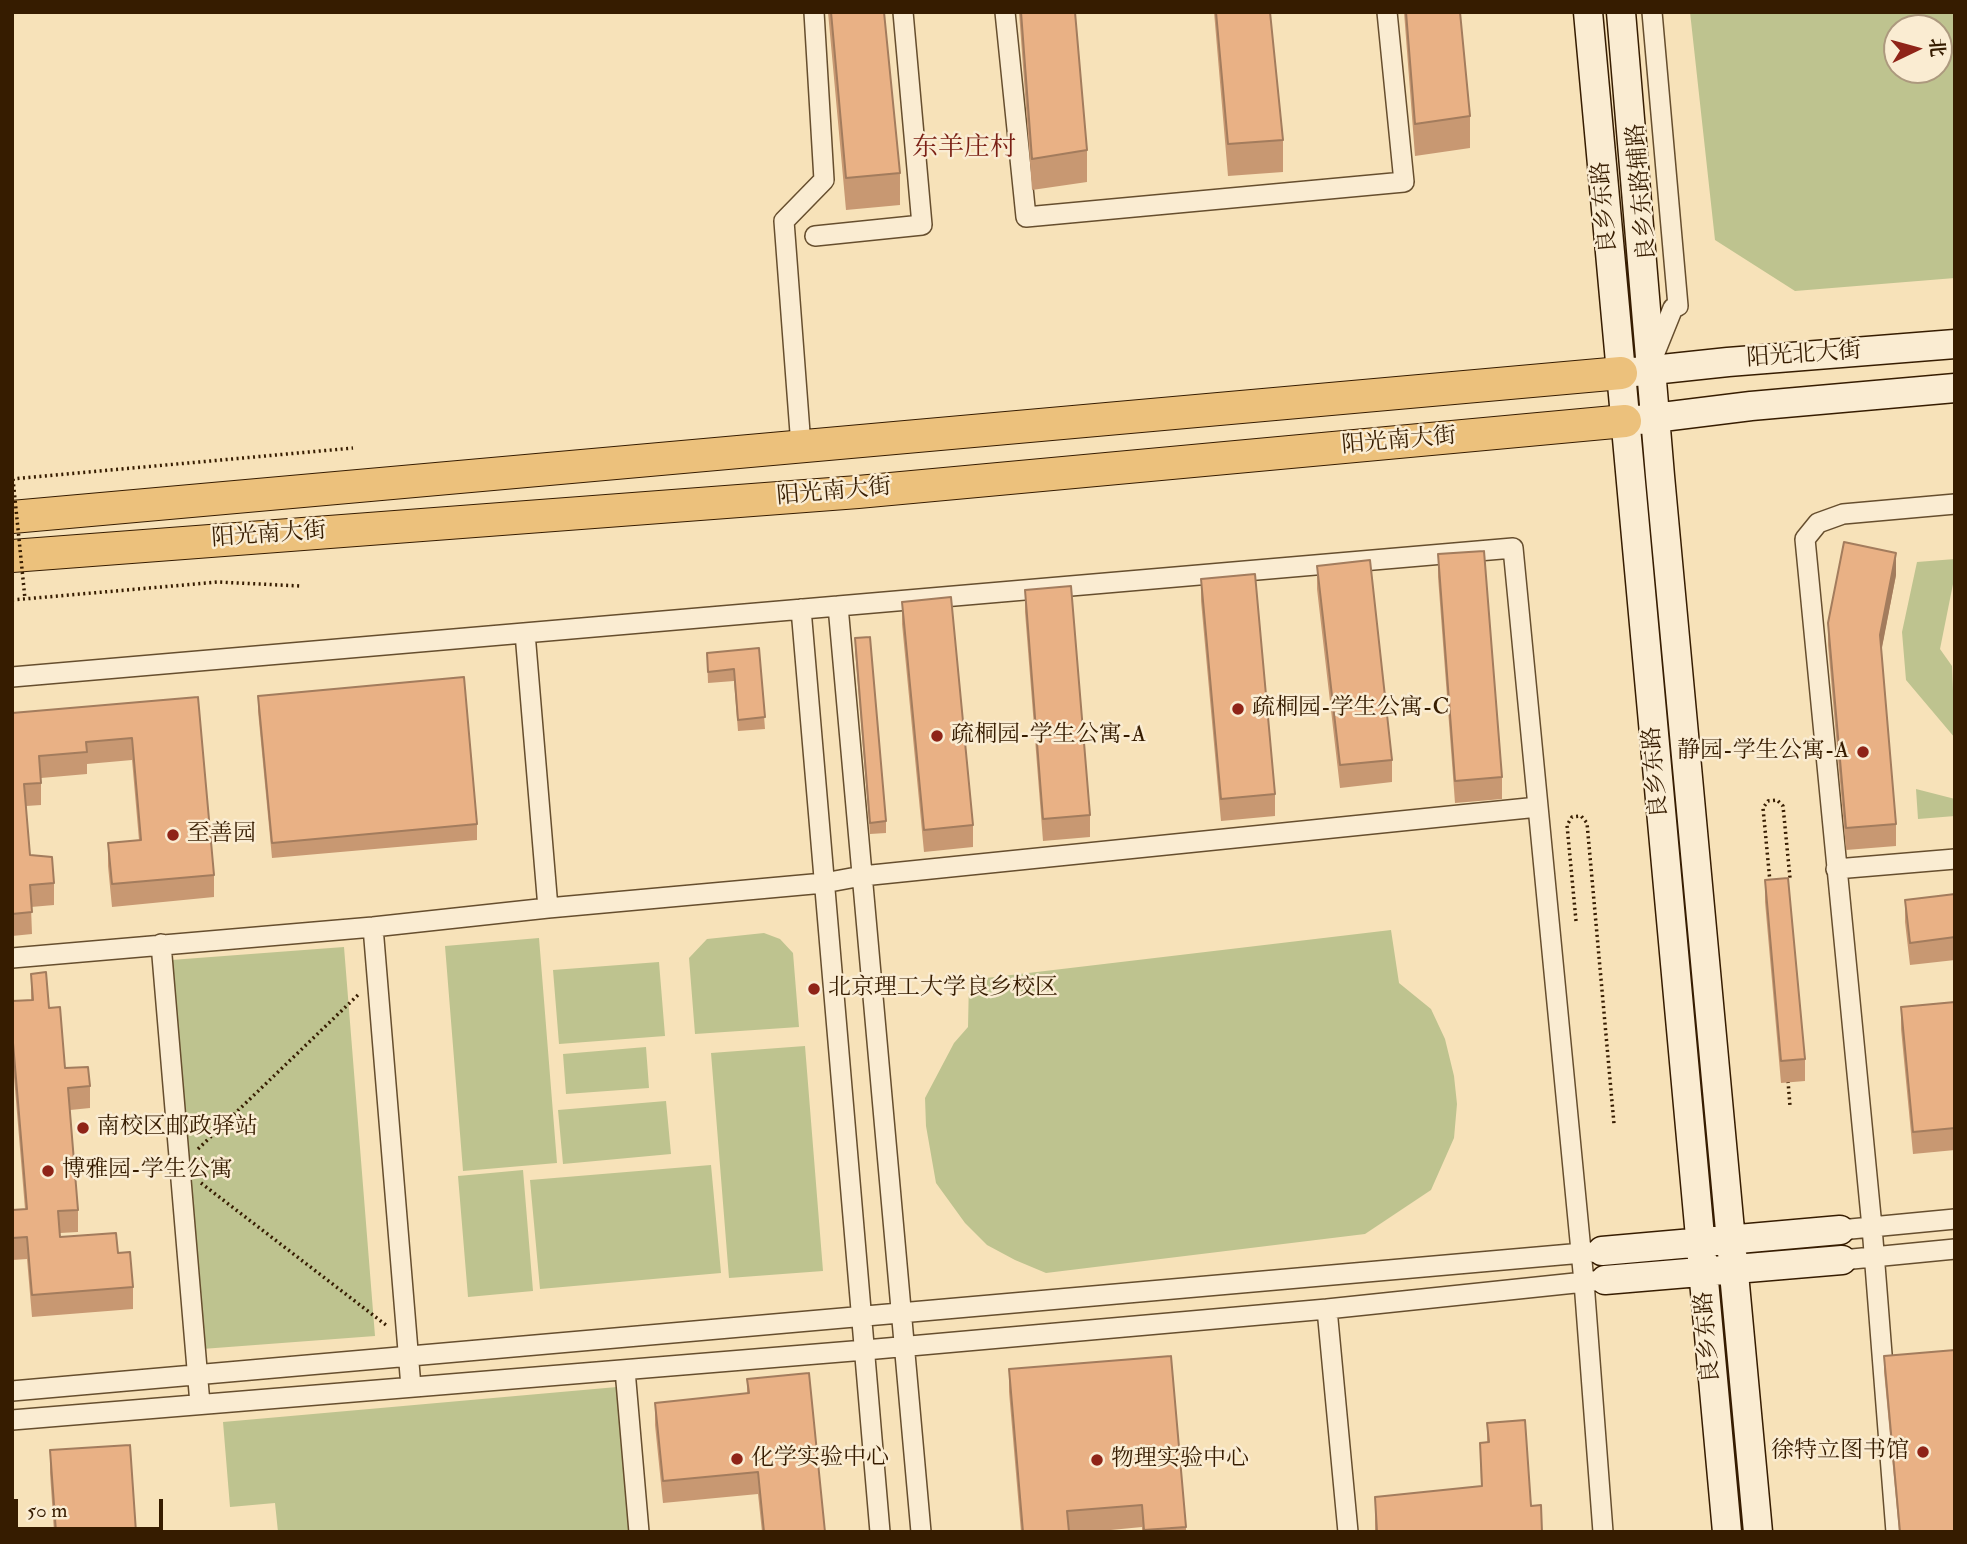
<!DOCTYPE html>
<html>
<head>
<meta charset="utf-8">
<style>
  body { margin:0 }
  #map { position:relative; width:1967px; height:1544px; overflow:hidden; background:#f7e2b9; font-family:"IM FELL Double Pica","Noto Serif SC",serif }
  canvas { display:block }
  .frame { position:absolute; inset:0; border:14px solid #361c00; pointer-events:none }
  .north { position:absolute; left:1883px; top:14px; width:70px; height:70px; box-sizing:border-box; background:#faecd2; border:2px solid #ac997e; border-radius:50%; rotate:85deg; font-size:19px; font-weight:700; line-height:28px; text-align:center; color:#361c00 }
  .north::after { content:''; display:block; margin:auto; width:24px; height:32px; background:#8f2418; clip-path:polygon(50% 0,100% 100%,50% 72%,0 100%) }
  .scale { position:absolute; left:14px; top:1499px; width:149px; height:32px; box-sizing:border-box; border:4px solid #361c00; border-top:0; padding-left:9px; font-size:21px; line-height:24px; white-space:nowrap; color:#361c00; -webkit-text-stroke:5px #faecd2; paint-order:stroke }
</style>
</head>
<body>
<div id="map">
<canvas width="1967" height="1544"></canvas>
<div class="frame"></div>
<div class="north">北</div>
<div class="scale">50 m</div>
</div>
<script>
const context = document.querySelector('canvas').getContext('2d');
context.lineJoin = 'round';
function fill(path, color) { context.fillStyle = color; context.fill(path, 'evenodd'); }
const toPath = rows => new Path2D(rows.map(r => 'M' + r).join(''));
function strokePath(path, color, width, dash) { context.strokeStyle = color; context.lineWidth = width; context.lineCap = dash ? 'butt' : 'round'; context.setLineDash(dash || []); context.stroke(path); }
function write(font, color, halo, rows, align = 'center') {
  context.font = font + ' "IM FELL Double Pica","Noto Serif SC",serif'; context.lineWidth = 5; context.setLineDash([]); context.textBaseline = 'middle'; context.strokeStyle = halo; context.fillStyle = color; for (const [text, x, y, turn = 0] of rows) {
    context.save(); context.translate(x, y); context.rotate((+turn || 0) * Math.PI / 180); context.textAlign = isNaN(turn) ? turn : align; if (halo) context.strokeText(text, 0, 0); context.fillText(text, 0, 0); context.restore();
  }
}
fill(toPath([
  [1690,12,1955,12,1955,278,1795,291,1715,240],
  [1897,28,1939,28,1939,70,1897,70],
  [1955,559,1955,574,1940,649,1952,666,1955,738,1906,680,1902,632,1917,562],
  [1916,789,1955,799,1955,816,1918,819],
  [1391,930,1399,983,1431,1009,1445,1039,1454,1076,1457,1104,1454,1138,1431,1190,1365,1234,1046,1273,1015,1260,987,1245,965,1223,936,1183,926,1126,925,1098,954,1043,968,1027,969,980],
  [764,933,780,939,793,953,799,1027,695,1034,689,958,707,939],
  [539,938,557,1163,463,1171,445,946],
  [344,947,375,1336,202,1349,171,960],
  [659,962,665,1036,559,1044,553,970],
  [805,1046,823,1271,729,1278,711,1053],
  [646,1047,649,1088,566,1094,563,1054],
  [666,1101,671,1154,563,1164,558,1110],
  [711,1165,721,1273,540,1289,530,1180],
  [523,1170,533,1291,468,1297,458,1176],
  [617,1387,630,1532,278,1532,275,1503,230,1507,223,1422]
]), '#bec38f');
const street = toPath([
  [1005,12,1026,217,1404,182,1387,12],
  [1652,12,1678,306,1673,308,1652,360],
  [815,236,922,225,903,12],
  [801,446,784,221,824,180,814,12],
  [838,606,921,1532],
  [801,609,880,1532],
  [525,633,548,908],
  [12,677,1513,548,1584,1282,1603,1532],
  [1836,869,1955,859],
  [373,927,411,1387],
  [161,944,200,1404],
  [12,958,373,927,548,908,824,883,862,876,1538,807],
  [1840,1230,1955,1219],
  [1842,1260,1955,1249],
  [1327,1309,1348,1532],
  [625,1370,639,1532],
  [12,1391,1594,1252],
  [12,1420,865,1350,1327,1309,1594,1281],
  [1896,1532,1872,1227,1805,539,1818,523,1843,514,1955,504]
]);
const secondary = toPath([
  [1588,12,1727,1532],
  [1621,12,1660,476,1758,1532],
  [1634,372,1728,362,1955,344],
  [1638,420,1751,406,1955,388],
  [1602,1251,1840,1230],
  [1605,1280,1842,1260]
]);
const primary = toPath([
  [12,517,1621,373],
  [12,556,858,492,1625,421]
]);
strokePath(street, '#664e2e', 22);
strokePath(secondary, '#361c00', 31);
strokePath(primary, '#361c00', 34);
strokePath(toPath([
  [12,479,353,448],
  [12,600,218,582,300,586],
  [1770,882,1763,808,1768,801,1777,800,1783,806,1790,878],
  [1576,921,1567,825,1572,817,1581,816,1587,823,1614,1124],
  [1788,1081,1790,1106],
  [198,1149,359,994],
  [201,1183,386,1325]
]), '#361c00', 3.5, [2, 3.5]);
strokePath(street, '#faecd2', 19);
strokePath(secondary, '#faecd2', 28);
strokePath(primary, '#ecc17c', 32);
strokePath(toPath([
  [13,479,25,599]
]), '#361c00', 3.5, [2, 3.5]);
fill(toPath([
  [828,12,884,12,900,173,900,205,846,210],
  [1019,12,1075,12,1087,150,1087,182,1032,190],
  [1214,12,1270,12,1283,140,1283,172,1228,176],
  [1404,12,1460,12,1470,116,1470,148,1415,156],
  [1438,554,1502,777,1502,799,1455,803,1438,577],
  [1317,566,1392,760,1392,782,1340,788,1317,589],
  [1896,575,1881,651,1896,824,1896,846,1846,850,1828,645,1828,623],
  [1201,579,1275,794,1275,816,1221,821,1201,601],
  [1025,590,1090,815,1090,837,1043,841,1025,612],
  [902,602,973,825,973,847,924,852,902,624],
  [855,638,886,821,886,833,870,834,855,650],
  [759,648,765,729,738,731,734,681,708,683,707,653],
  [258,696,477,824,477,840,272,858,258,711],
  [198,697,214,875,214,897,112,907,108,866,108,843,139,840,132,760,87,764,87,774,41,778,41,805,26,806,30,855,54,883,54,905,31,907,32,934,12,936,12,713],
  [1765,880,1805,1059,1805,1081,1781,1083,1765,902],
  [1955,894,1955,960,1910,965,1905,922,1905,900],
  [31,974,49,1008,65,1068,90,1086,90,1108,70,1110,78,1210,78,1232,60,1233,60,1237,118,1253,133,1287,133,1309,32,1317,27,1259,12,1260,12,1210,25,1209,12,1053,12,1001,31,1000],
  [1955,1002,1955,1150,1913,1154,1901,1029,1901,1007],
  [1884,1356,1955,1532,1899,1532,1884,1371],
  [1009,1369,1186,1527,1186,1532,1142,1532,1142,1527,1090,1532,1021,1532,1009,1392],
  [747,1379,825,1532,762,1532,758,1494,663,1503,655,1425,655,1403,747,1393],
  [1487,1423,1531,1506,1542,1532,1375,1532,1375,1497,1481,1487,1480,1443,1487,1443],
  [50,1450,136,1532,54,1532,50,1473]
]), '#c89872');
fill(toPath([
  [1896,553,1896,575,1880,658,1880,635]
]), '#a37c5d');
const building = toPath([
  [831,12,884,12,900,173,846,178,831,12],
  [1021,12,1075,12,1087,150,1032,159,1021,12],
  [1216,12,1270,12,1283,140,1228,144,1216,12],
  [1406,12,1460,12,1470,116,1415,124,1406,12],
  [1844,542,1896,553,1880,635,1896,824,1846,828,1828,623,1844,542],
  [1484,551,1502,777,1455,781,1438,554,1484,551],
  [1370,560,1392,760,1340,765,1317,566,1370,560],
  [1255,574,1275,794,1221,799,1201,579,1255,574],
  [1071,586,1090,815,1043,819,1025,590,1071,586],
  [951,597,973,825,924,830,902,602,951,597],
  [870,637,886,821,870,823,855,638,870,637],
  [759,648,765,717,738,720,734,669,708,672,707,653,759,648],
  [464,677,477,824,272,843,258,696,464,677],
  [198,697,214,875,112,884,108,843,141,840,132,738,86,742,87,752,39,756,41,783,24,784,30,855,52,857,54,883,30,885,32,912,12,914,12,713,198,697],
  [1788,878,1805,1059,1781,1061,1765,880,1788,878],
  [1955,894,1955,937,1910,943,1905,900,1955,894],
  [46,972,49,1008,60,1007,65,1068,88,1067,90,1086,68,1088,78,1210,58,1211,60,1237,116,1233,118,1253,130,1252,133,1287,32,1295,27,1237,12,1238,12,1210,27,1209,12,1031,12,1001,33,1000,31,974,46,972],
  [1955,1002,1955,1128,1913,1132,1901,1007,1955,1002],
  [1955,1350,1955,1532,1900,1532,1884,1356,1955,1350],
  [1171,1356,1186,1527,1144,1530,1142,1505,1067,1511,1069,1532,1023,1532,1009,1369,1171,1356],
  [809,1373,825,1532,764,1532,758,1472,663,1481,655,1403,749,1393,747,1379,809,1373],
  [1525,1420,1531,1506,1541,1505,1542,1532,1377,1532,1375,1497,1482,1486,1480,1443,1489,1442,1487,1423,1525,1420],
  [130,1445,136,1532,56,1532,50,1450,130,1445]
]);
fill(building, '#e9b185');
strokePath(building, '#a37c5d', 2);
for (const [x, y, r, color] of [
  [1238,709,7,"#8f2418"],
  [937,736,7,"#8f2418"],
  [1863,752,7,"#8f2418"],
  [173,835,7,"#8f2418"],
  [814,989,7,"#8f2418"],
  [83,1128,7,"#8f2418"],
  [48,1171,7,"#8f2418"],
  [1923,1452,7,"#8f2418"],
  [737,1459,7,"#8f2418"],
  [1097,1460,7,"#8f2418"]
]) { const dot = new Path2D(); dot.arc(x, y, r, 0, 2 * Math.PI); context.fillStyle = color; context.fill(dot); strokePath(dot, '#faecd2', 2.5); }
write('23px', '#361c00', '#faecd2', [
  ["良乡东路辅路",1643,192,-95],
  ["良乡东路",1606,207,-95],
  ["阳光北大街",1804,356,-4],
  ["阳光南大街",1399,442,-5],
  ["阳光南大街",834,493,-5],
  ["阳光南大街",269,536,-4],
  ["良乡东路",1657,772,-95],
  ["良乡东路",1709,1337,-95]
]);
write('23px', '#361c00', '#faecd2', [
  ["疏桐园-学生公寓-C",1252,709],
  ["疏桐园-学生公寓-A",951,736],
  ["静园-学生公寓-A",1849,752,"right"],
  ["至善园",187,835],
  ["北京理工大学良乡校区",828,989],
  ["南校区邮政驿站",97,1128],
  ["博雅园-学生公寓",62,1171],
  ["徐特立图书馆",1909,1452,"right"],
  ["化学实验中心",751,1459],
  ["物理实验中心",1111,1460]
], 'left');
write('26px', '#7a1f14', '#faecd2', [
  ["东羊庄村",964,149]
]);
</script>
</body>
</html>
